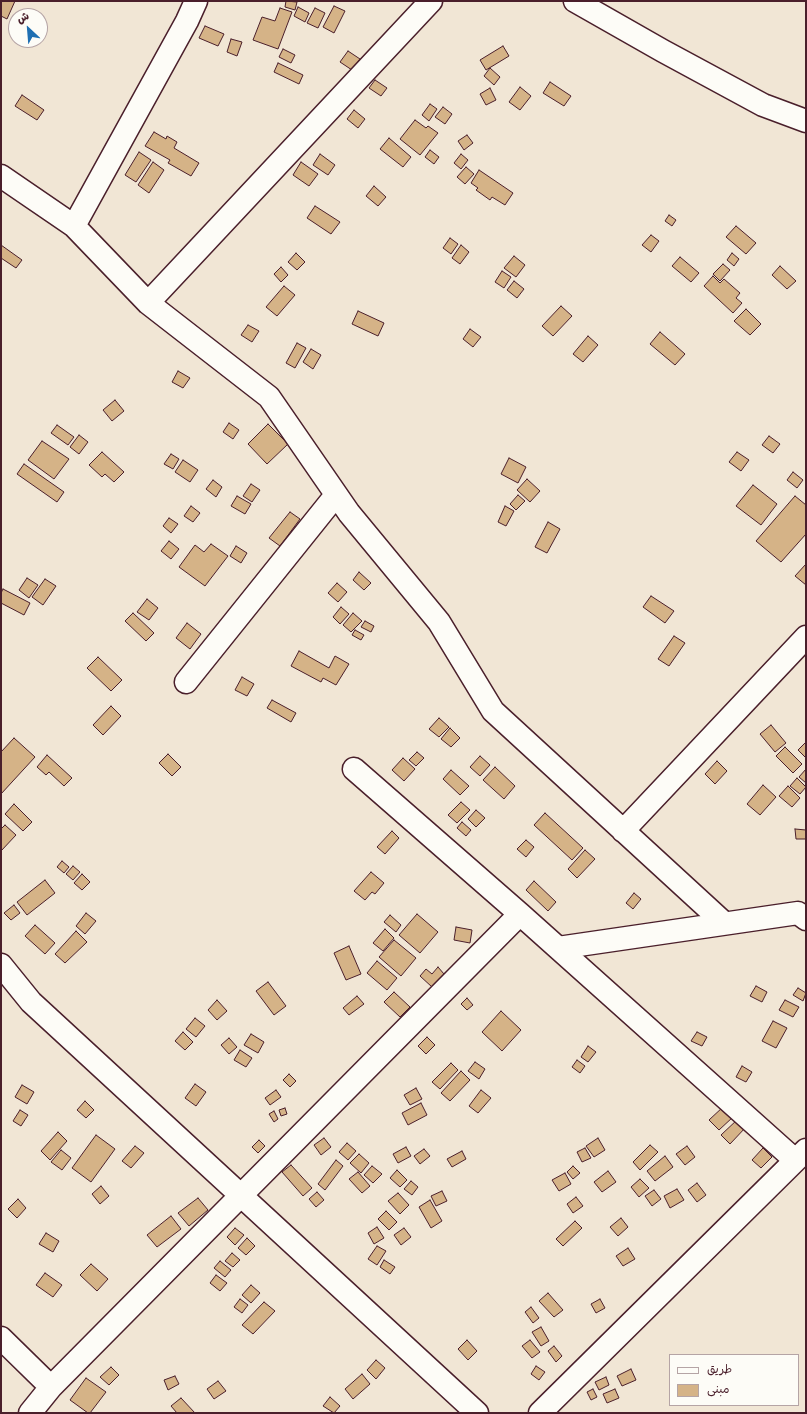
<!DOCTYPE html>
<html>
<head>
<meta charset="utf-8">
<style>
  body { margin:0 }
  #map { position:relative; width:807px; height:1414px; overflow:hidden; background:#f1e6d5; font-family:Itim,"Playpen Sans Arabic",sans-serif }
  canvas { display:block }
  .frame { position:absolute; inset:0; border:2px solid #4a1f2b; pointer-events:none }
  .legend { position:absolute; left:669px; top:1354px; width:130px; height:52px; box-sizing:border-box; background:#fdfcf7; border:1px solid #b5a4a5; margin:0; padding:5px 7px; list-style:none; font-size:12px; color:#4a1f2b }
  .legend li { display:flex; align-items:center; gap:8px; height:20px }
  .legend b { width:20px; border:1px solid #b5a4a5 }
  .north { position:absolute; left:8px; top:8px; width:40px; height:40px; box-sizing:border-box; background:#fdfcf7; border:1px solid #b5a4a5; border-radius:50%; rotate:334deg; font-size:11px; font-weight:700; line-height:16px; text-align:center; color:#4a1f2b }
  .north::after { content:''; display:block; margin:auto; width:14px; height:18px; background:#1f6fb2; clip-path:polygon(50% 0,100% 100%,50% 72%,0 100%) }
</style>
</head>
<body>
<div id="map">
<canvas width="807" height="1414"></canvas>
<div class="frame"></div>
<ul class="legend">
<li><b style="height:5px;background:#fdfcf7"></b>طريق</li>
<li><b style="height:11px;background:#d5b387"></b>مبنى</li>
</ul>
<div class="north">ش</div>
</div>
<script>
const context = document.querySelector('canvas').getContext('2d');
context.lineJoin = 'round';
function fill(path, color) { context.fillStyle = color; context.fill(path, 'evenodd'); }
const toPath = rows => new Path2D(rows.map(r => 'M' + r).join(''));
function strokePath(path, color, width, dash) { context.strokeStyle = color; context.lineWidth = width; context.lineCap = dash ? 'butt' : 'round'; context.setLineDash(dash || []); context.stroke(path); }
const building = toPath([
  [1,1,15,1,7,19,1,16,1,1],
  [286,1,297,2,295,10,285,7,286,1],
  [334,6,345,11,334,33,323,27,334,6],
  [298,7,309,13,305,22,294,16,298,7],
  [280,8,292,12,278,49,253,40,262,17,275,21,280,8],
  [315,8,325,13,318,28,307,23,315,8],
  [205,26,224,34,218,46,199,38,205,26],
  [231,39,242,42,237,56,227,52,231,39],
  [503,46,509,56,486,70,480,60,503,46],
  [283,49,295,55,291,63,279,57,283,49],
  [348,51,360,59,352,70,340,62,348,51],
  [278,63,303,75,299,84,274,72,278,63],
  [490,68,500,77,494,85,484,76,490,68],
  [375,80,387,88,381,96,369,88,375,80],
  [550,82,571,96,564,106,543,93,550,82],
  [520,87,531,96,520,110,509,102,520,87],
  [490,88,496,100,486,105,480,94,490,88],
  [22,95,44,110,37,120,15,106,22,95],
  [430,104,437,109,429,121,422,115,430,104],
  [443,107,452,114,445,124,435,117,443,107],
  [354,110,365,119,358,128,347,119,354,110],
  [415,120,426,128,428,126,438,133,420,155,400,139,415,120],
  [154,132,166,139,167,136,177,142,174,148,199,163,191,176,168,163,170,160,145,146,154,132],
  [467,135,473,143,464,150,458,141,467,135],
  [389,138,411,157,403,167,380,149,389,138],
  [430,150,439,157,434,164,425,157,430,150],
  [139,152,151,160,136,182,125,175,139,152],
  [320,154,335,165,328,175,313,165,320,154],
  [461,154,468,160,461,169,454,163,461,154],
  [153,162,164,170,149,193,138,185,153,162],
  [301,162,318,174,309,186,293,175,301,162],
  [466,167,474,174,465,184,457,177,466,167],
  [479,170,513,193,505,205,492,197,490,200,476,190,478,188,471,183,479,170],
  [374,186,386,197,378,206,366,196,374,186],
  [315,206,340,222,331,234,307,218,315,206],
  [669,215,676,220,672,226,665,221,669,215],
  [736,226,756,243,746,254,726,237,736,226],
  [651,235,659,241,651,252,642,245,651,235],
  [450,238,458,244,451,254,443,248,450,238],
  [1,245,22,260,16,268,1,258,1,245],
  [461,245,469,252,460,264,452,258,461,245],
  [296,253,305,262,297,270,288,262,296,253],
  [732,253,739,259,734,266,727,260,732,253],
  [514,256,525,265,516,277,504,268,514,256],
  [680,257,699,273,691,282,672,266,680,257],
  [723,264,730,270,720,281,713,274,723,264],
  [780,266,796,281,787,289,772,275,780,266],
  [281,267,288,275,281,282,274,274,281,267],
  [502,271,511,277,504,288,495,282,502,271],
  [713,276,720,283,724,279,740,293,736,298,742,303,733,313,704,286,713,276],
  [514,281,524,289,517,298,507,290,514,281],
  [284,286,295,295,277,316,266,307,284,286],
  [561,306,572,316,553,336,542,326,561,306],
  [746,309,761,324,750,335,734,321,746,309],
  [358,311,384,323,378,336,352,324,358,311],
  [248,325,259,331,252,342,241,335,248,325],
  [470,329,481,337,473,347,463,339,470,329],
  [660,332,685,354,675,365,650,344,660,332],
  [588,336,598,345,583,362,573,354,588,336],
  [297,343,306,348,295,368,286,363,297,343],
  [311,349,321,355,313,369,303,362,311,349],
  [178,371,190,378,183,388,172,382,178,371],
  [115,400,124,411,112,421,103,410,115,400],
  [229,423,239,430,233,439,223,432,229,423],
  [268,424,288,444,267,464,248,444,268,424],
  [57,425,74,437,68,445,51,433,57,425],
  [79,435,88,442,79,454,70,447,79,435],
  [769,436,780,444,773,453,762,445,769,436],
  [42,441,69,459,54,479,28,460,42,441],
  [102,452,124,472,114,482,105,474,102,477,89,465,102,452],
  [737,452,749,460,741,471,729,462,737,452],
  [171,454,179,459,173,469,164,464,171,454],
  [509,458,526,467,518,483,501,474,509,458],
  [183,460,198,470,190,482,175,472,183,460],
  [24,464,64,492,57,502,17,474,24,464],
  [793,472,803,480,797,488,787,480,793,472],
  [527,479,540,491,530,502,517,490,527,479],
  [213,480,222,487,216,497,206,489,213,480],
  [251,484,260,490,252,502,243,496,251,484],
  [753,485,777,504,761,525,736,506,753,485],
  [518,495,525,501,516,510,510,504,518,495],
  [237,496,251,504,245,514,231,506,237,496],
  [795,496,806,505,806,534,781,562,756,541,795,496],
  [191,506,200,513,193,522,184,516,191,506],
  [505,506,514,511,506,526,498,522,505,506],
  [290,512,300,519,280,546,269,538,290,512],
  [169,518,178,524,171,533,163,526,169,518],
  [548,522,560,529,547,553,535,547,548,522],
  [169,541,179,549,171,559,161,551,169,541],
  [211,544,228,556,205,586,179,567,195,545,204,552,211,544],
  [236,546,247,553,241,563,230,556,236,546],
  [806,564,806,585,795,576,806,564],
  [359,572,371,583,364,590,353,580,359,572],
  [27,578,38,585,29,598,19,590,27,578],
  [45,579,56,586,43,605,32,597,45,579],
  [337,583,347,592,338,602,328,593,337,583],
  [3,589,30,603,24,615,1,603,1,593,3,589],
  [651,596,674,611,665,623,643,607,651,596],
  [147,599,158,608,149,620,137,612,147,599],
  [341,607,349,614,340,624,333,617,341,607],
  [133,613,154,633,146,641,125,621,133,613],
  [353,613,362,621,351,632,343,625,353,613],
  [365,621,374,626,371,632,361,627,365,621],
  [187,623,201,634,190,649,176,638,187,623],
  [355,630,364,635,361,640,352,635,355,630],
  [674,636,685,643,669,666,658,659,674,636],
  [299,651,329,668,335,656,349,664,336,685,323,678,321,682,291,666,299,651],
  [98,657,122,680,111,691,87,668,98,657],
  [242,677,254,684,247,696,235,690,242,677],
  [272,700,296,713,291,722,267,708,272,700],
  [111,706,121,716,103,735,93,725,111,706],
  [439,718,449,727,439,737,429,729,439,718],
  [771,725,786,743,775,752,760,734,771,725],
  [450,728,460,738,451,747,441,739,450,728],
  [14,738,35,757,1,794,1,752,14,738],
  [806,742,806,758,798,750,806,742],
  [785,747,802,764,793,773,776,756,785,747],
  [417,752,424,758,416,766,409,760,417,752],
  [168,754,181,767,172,776,159,763,168,754],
  [47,755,72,778,64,786,49,772,46,775,37,767,47,755],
  [480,756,490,765,480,776,470,767,480,756],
  [403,758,415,769,404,781,392,770,403,758],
  [717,761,727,771,715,784,705,774,717,761],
  [495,767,515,786,504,799,483,780,495,767],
  [806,769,806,783,799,777,806,769],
  [451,770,469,786,460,795,443,779,451,770],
  [797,778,806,787,800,794,790,786,797,778],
  [763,785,776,797,760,815,747,804,763,785],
  [788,786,800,798,792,807,779,796,788,786],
  [461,802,470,810,457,823,448,815,461,802],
  [14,804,32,822,23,831,5,814,14,804],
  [476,810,485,818,476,827,468,819,476,810],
  [545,813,583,848,572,860,534,825,545,813],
  [462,822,471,830,466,836,457,828,462,822],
  [5,825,16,835,1,851,1,829,5,825],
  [795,829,806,830,806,839,796,839,795,829],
  [392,831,399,838,385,854,377,847,392,831],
  [526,840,534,847,526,857,517,849,526,840],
  [585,850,595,859,577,878,568,869,585,850],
  [62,861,69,867,64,873,57,867,62,861],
  [73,866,80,872,73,880,66,874,73,866],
  [371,872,384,883,375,894,372,892,365,900,354,891,371,872],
  [82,874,90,882,82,890,74,883,82,874],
  [45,880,55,893,27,915,17,902,45,880],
  [534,881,556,902,548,911,526,890,534,881],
  [634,893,641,899,633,909,626,903,634,893],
  [14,905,20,913,11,920,4,913,14,905],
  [86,913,96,921,85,934,76,926,86,913],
  [417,914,438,932,420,953,399,935,417,914],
  [390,915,401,925,396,932,384,922,390,915],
  [35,925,55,943,45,954,25,936,35,925],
  [456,927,472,930,470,943,454,940,456,927],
  [385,929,394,938,383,951,373,943,385,929],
  [76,931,87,942,65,963,55,954,76,931],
  [394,940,416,958,401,976,379,957,394,940],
  [349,946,361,974,346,980,334,953,349,946],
  [377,961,397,978,387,990,367,973,377,961],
  [438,967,444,974,432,987,420,976,426,969,432,974,438,967],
  [268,982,286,1006,274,1015,256,991,268,982],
  [756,986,767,992,762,1002,750,996,756,986],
  [798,988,806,993,803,1001,793,995,798,988],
  [394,992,410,1007,400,1017,384,1002,394,992],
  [357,996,364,1004,349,1015,343,1008,357,996],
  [467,998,473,1005,467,1010,461,1004,467,998],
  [217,1000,227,1011,217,1020,208,1010,217,1000],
  [785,1000,799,1007,793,1017,779,1010,785,1000],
  [501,1011,521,1030,502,1051,482,1032,501,1011],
  [195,1018,205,1026,196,1037,186,1029,195,1018],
  [773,1021,787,1028,776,1048,762,1041,773,1021],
  [183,1032,193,1042,185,1050,175,1041,183,1032],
  [697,1032,707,1037,702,1046,691,1041,697,1032],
  [251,1034,264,1042,258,1053,244,1045,251,1034],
  [427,1037,435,1045,426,1054,418,1046,427,1037],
  [229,1038,237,1047,229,1054,221,1045,229,1038],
  [588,1046,596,1052,588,1062,581,1057,588,1046],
  [240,1050,252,1058,246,1067,234,1060,240,1050],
  [577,1060,585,1066,580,1073,572,1067,577,1060],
  [475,1062,485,1069,479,1079,468,1071,475,1062],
  [451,1063,458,1070,440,1089,432,1082,451,1063],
  [742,1066,752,1072,746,1082,736,1077,742,1066],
  [461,1071,470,1080,450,1101,441,1093,461,1071],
  [289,1074,296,1081,290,1087,283,1080,289,1074],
  [195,1084,206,1092,196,1106,185,1098,195,1084],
  [22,1085,34,1092,27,1104,15,1097,22,1085],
  [416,1088,422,1099,410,1105,404,1095,416,1088],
  [276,1090,281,1097,270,1105,265,1098,276,1090],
  [481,1090,491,1098,478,1113,469,1106,481,1090],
  [85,1101,94,1110,86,1118,77,1110,85,1101],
  [421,1103,427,1115,408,1125,402,1113,421,1103],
  [723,1107,733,1117,719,1130,709,1120,723,1107],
  [285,1108,287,1114,281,1116,279,1110,285,1108],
  [20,1110,28,1115,21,1126,13,1121,20,1110],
  [274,1111,278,1119,274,1122,269,1114,274,1111],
  [738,1119,746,1127,730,1144,721,1135,738,1119],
  [58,1132,67,1141,50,1160,41,1151,58,1132],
  [96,1135,115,1149,91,1182,72,1168,96,1135],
  [324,1138,331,1147,321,1155,314,1145,324,1138],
  [598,1138,605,1150,594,1157,586,1146,598,1138],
  [259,1140,265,1146,258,1153,252,1147,259,1140],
  [347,1143,356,1151,348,1160,339,1152,347,1143],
  [650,1145,658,1152,640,1170,633,1162,650,1145],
  [135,1146,144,1153,131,1168,122,1161,135,1146],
  [687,1146,695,1157,685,1165,676,1154,687,1146],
  [406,1147,411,1156,398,1163,393,1154,406,1147],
  [585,1148,591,1158,582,1162,577,1152,585,1148],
  [763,1148,772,1157,761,1168,752,1160,763,1148],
  [424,1149,430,1156,420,1164,414,1156,424,1149],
  [61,1150,71,1158,62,1170,51,1162,61,1150],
  [462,1151,466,1159,452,1167,447,1159,462,1151],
  [359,1154,369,1163,361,1173,350,1163,359,1154],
  [665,1156,673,1167,655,1181,647,1171,665,1156],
  [336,1160,343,1166,325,1190,318,1184,336,1160],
  [291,1165,312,1188,303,1196,282,1172,291,1165],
  [372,1166,382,1174,373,1183,364,1175,372,1166],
  [573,1166,580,1173,573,1179,567,1172,573,1166],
  [397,1170,407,1180,400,1187,390,1178,397,1170],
  [608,1171,616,1182,602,1192,594,1182,608,1171],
  [358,1172,370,1186,362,1193,349,1179,358,1172],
  [565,1173,571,1184,559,1191,552,1180,565,1173],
  [640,1179,649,1188,639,1197,631,1187,640,1179],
  [411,1181,418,1187,412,1195,404,1189,411,1181],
  [697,1183,706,1195,697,1202,688,1190,697,1183],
  [101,1186,109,1196,100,1204,92,1194,101,1186],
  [677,1189,684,1200,670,1208,664,1196,677,1189],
  [654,1190,661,1199,652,1206,645,1196,654,1190],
  [442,1191,447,1201,436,1206,431,1196,442,1191],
  [317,1192,324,1200,316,1207,309,1199,317,1192],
  [398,1193,409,1205,400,1214,388,1201,398,1193],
  [576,1197,583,1206,573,1213,567,1204,576,1197],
  [198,1198,208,1210,189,1226,178,1213,198,1198],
  [18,1199,26,1208,17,1218,8,1209,18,1199],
  [430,1200,442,1221,431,1228,419,1207,430,1200],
  [386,1211,397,1222,389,1230,378,1219,386,1211],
  [171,1216,181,1229,157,1247,147,1235,171,1216],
  [621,1218,628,1227,618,1236,610,1227,621,1218],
  [575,1221,582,1228,563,1246,556,1239,575,1221],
  [377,1227,384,1238,374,1244,368,1233,377,1227],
  [235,1228,244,1235,235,1245,227,1237,235,1228],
  [404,1228,411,1237,401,1245,394,1235,404,1228],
  [46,1233,59,1241,53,1252,39,1244,46,1233],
  [247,1238,255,1246,246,1255,238,1248,247,1238],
  [377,1246,386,1251,377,1265,368,1259,377,1246],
  [628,1248,635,1259,623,1266,616,1256,628,1248],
  [232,1253,240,1260,233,1267,225,1261,232,1253],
  [384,1260,395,1267,390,1274,380,1267,384,1260],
  [220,1261,231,1270,225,1277,214,1268,220,1261],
  [91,1264,108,1279,97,1291,80,1275,91,1264],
  [45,1273,62,1285,53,1297,36,1285,45,1273],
  [216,1275,227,1283,220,1291,210,1283,216,1275],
  [251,1285,260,1293,251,1303,242,1295,251,1285],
  [548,1293,563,1310,554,1317,539,1301,548,1293],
  [240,1299,248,1305,242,1313,234,1307,240,1299],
  [600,1299,605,1308,596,1313,591,1304,600,1299],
  [264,1302,275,1311,253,1334,242,1325,264,1302],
  [531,1307,539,1318,533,1323,525,1312,531,1307],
  [541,1327,549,1341,541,1346,532,1332,541,1327],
  [467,1340,477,1351,468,1360,458,1349,467,1340],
  [530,1340,540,1352,532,1358,522,1346,530,1340],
  [554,1346,562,1356,556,1362,548,1351,554,1346],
  [376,1360,385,1368,376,1379,367,1370,376,1360],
  [536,1366,545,1372,539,1380,531,1374,536,1366],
  [111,1367,119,1375,109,1385,100,1377,111,1367],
  [631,1369,636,1380,622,1386,617,1376,631,1369],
  [362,1374,370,1384,353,1399,345,1389,362,1374],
  [175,1376,179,1384,168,1390,164,1380,175,1376],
  [606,1377,609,1385,599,1390,595,1382,606,1377],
  [86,1378,106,1392,90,1413,88,1413,70,1400,86,1378],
  [218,1381,226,1391,214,1399,207,1389,218,1381],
  [593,1389,597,1397,591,1400,587,1392,593,1389],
  [615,1389,619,1398,607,1403,603,1394,615,1389],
  [330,1397,340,1406,334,1413,323,1406,330,1397],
  [181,1398,195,1413,177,1413,171,1406,181,1398]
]);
fill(building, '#d5b387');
strokePath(building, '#4a1f2b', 1);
const minor = toPath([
  [575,1,663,51,763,105,806,121],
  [1,176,74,226,148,303,269,397,349,513,439,622,493,711,724,923],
  [74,226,187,21,196,1],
  [148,303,431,1],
  [186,682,336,495],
  [354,769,520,914,795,1160],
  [623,831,806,637],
  [558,948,798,913,806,919],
  [1,965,31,1002,477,1413],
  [1,1338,51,1387],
  [30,1413,51,1387,520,914],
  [540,1413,806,1150]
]);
strokePath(minor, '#4a1f2b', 25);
strokePath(minor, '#fdfcf7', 22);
</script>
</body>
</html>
